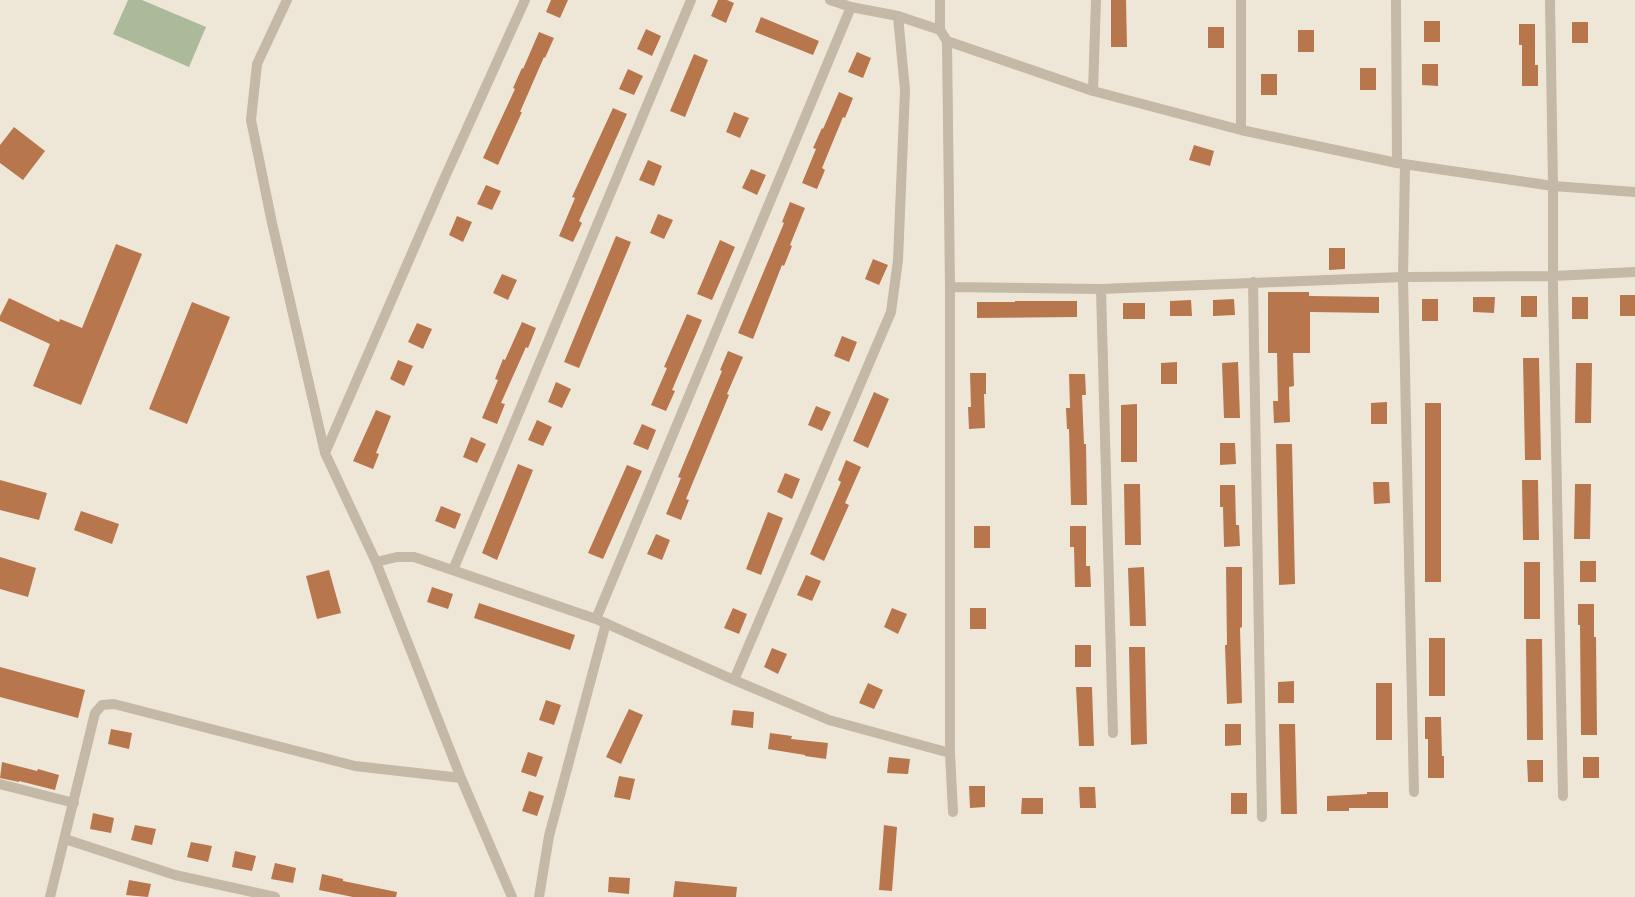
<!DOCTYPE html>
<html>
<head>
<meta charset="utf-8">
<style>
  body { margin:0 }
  canvas { display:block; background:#eee7d8 }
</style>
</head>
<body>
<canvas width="1635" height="897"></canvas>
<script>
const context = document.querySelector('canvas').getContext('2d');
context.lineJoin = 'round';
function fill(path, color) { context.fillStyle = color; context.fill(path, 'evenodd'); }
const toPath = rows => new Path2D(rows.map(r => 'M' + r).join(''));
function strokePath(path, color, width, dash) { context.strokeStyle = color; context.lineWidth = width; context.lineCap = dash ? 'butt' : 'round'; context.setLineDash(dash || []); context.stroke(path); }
fill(toPath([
  [128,0,142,0,206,27,189,67,113,34]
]), '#abbb9a');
fill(toPath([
  [551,0,568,0,560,18,546,12],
  [718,0,727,0,734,3,726,23,711,16],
  [1111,0,1126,0,1127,47,1111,47],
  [761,17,819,41,813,55,755,32],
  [1424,21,1440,21,1440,42,1424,42],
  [1572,22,1588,22,1588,43,1572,43],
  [1519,24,1535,24,1535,65,1538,65,1538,86,1522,86,1522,45,1519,45],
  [1208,27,1224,27,1224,48,1208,48],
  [646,29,661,36,652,56,637,49],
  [1298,30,1314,30,1314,52,1298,52],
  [539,32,554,38,545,58,544,57,520,112,522,112,498,165,483,158,515,89,513,88,522,68,523,69],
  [857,52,871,58,863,78,848,72],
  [694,54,708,60,685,117,670,111],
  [1422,64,1438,64,1438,86,1422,85],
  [1360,68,1376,68,1376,90,1360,90],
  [628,69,643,76,634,95,619,89],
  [1261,74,1277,74,1277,95,1261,95],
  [839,92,853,98,845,118,843,117,822,168,825,170,817,189,802,183,816,149,813,148,822,128,823,129],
  [613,108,627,114,579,221,582,223,573,242,559,236,575,198,572,197],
  [734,112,749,118,740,138,726,132],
  [14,127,45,151,23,180,0,163,0,145],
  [1194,145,1214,151,1210,166,1189,160],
  [648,160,662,166,654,186,639,180],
  [751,169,766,175,757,195,742,188],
  [486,185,501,191,492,210,477,204],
  [790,202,805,208,790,245,792,246,784,266,782,265,753,339,738,333,784,223,782,222],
  [658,214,673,220,664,239,650,233],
  [457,216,472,222,463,242,449,235],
  [616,236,631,242,579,368,564,362],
  [720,240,735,247,712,300,697,294],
  [116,244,142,254,81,405,33,386,50,344,0,321,0,316,9,298,59,322,60,319,82,328],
  [1329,248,1345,248,1345,269,1329,270],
  [873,259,888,265,879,285,865,279],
  [502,274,517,280,508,300,493,293],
  [1268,292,1309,292,1309,296,1379,297,1379,313,1310,312,1310,353,1293,353,1294,386,1289,387,1290,422,1274,423,1273,401,1278,401,1277,353,1268,353],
  [1620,295,1635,295,1635,316,1620,316],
  [1521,296,1537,296,1537,317,1521,317],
  [1473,297,1495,297,1494,313,1473,312],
  [1572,297,1588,297,1588,319,1572,319],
  [1234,299,1235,315,1213,316,1213,300],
  [1422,299,1438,299,1438,321,1422,321],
  [1191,300,1192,316,1170,316,1170,301],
  [1015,301,1077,301,1077,317,977,318,977,302,1015,302],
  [192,302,230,317,187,424,149,409],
  [1123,303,1145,303,1145,319,1123,319],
  [687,314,702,320,672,390,675,391,666,411,651,405,667,368,664,367],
  [522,322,536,328,528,348,526,347,501,403,505,404,497,424,482,418,498,380,495,379,503,359,505,360],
  [417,323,432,329,423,349,408,342],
  [842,336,857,342,849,362,834,356],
  [728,351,743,357,727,394,729,395,686,499,689,500,681,520,666,514,681,478,678,477,722,371,720,370],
  [1523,358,1539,358,1541,460,1525,460],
  [398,360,413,366,404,386,390,379],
  [1177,362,1177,384,1161,384,1161,363],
  [1238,362,1240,418,1224,418,1222,363],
  [1576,363,1592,363,1591,423,1575,423],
  [970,373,986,373,986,394,984,394,985,428,969,429,968,407,971,407],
  [1069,374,1085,374,1086,395,1082,395,1084,444,1086,444,1087,505,1071,505,1069,429,1067,429,1066,408,1070,408],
  [556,382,571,389,562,408,548,402],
  [874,392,889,399,868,448,853,441],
  [1387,402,1387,424,1371,424,1371,403],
  [1425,403,1441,403,1441,582,1425,582],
  [1137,404,1137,462,1121,462,1121,405],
  [816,406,831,412,822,431,808,425],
  [376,410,391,416,376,453,379,454,373,469,353,461],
  [537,420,552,427,543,446,528,440],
  [642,424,656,430,648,450,633,444],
  [471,437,486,444,477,463,463,457],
  [1220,443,1235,443,1236,464,1220,465],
  [1276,444,1292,444,1295,584,1279,585],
  [846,460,861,467,845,503,849,505,824,561,810,554,841,482,838,480],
  [518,464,533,470,497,560,482,553],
  [627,465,642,471,603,559,588,553],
  [785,473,800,479,792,499,777,492],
  [0,480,47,493,39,520,0,510],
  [1522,480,1538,480,1539,540,1523,540],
  [1373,482,1389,482,1390,503,1374,504],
  [1124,484,1140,484,1141,545,1125,545],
  [1575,484,1591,484,1590,539,1574,539],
  [1220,485,1235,485,1236,525,1239,525,1240,546,1224,547,1223,507,1220,507],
  [441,506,461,514,455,529,435,521],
  [81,511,119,524,112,544,74,530],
  [768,512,783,518,761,575,746,569],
  [974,526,990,526,990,548,974,548],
  [1070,526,1086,526,1086,566,1090,566,1091,587,1075,587,1074,547,1070,547],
  [656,534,670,540,662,560,647,554],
  [0,557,36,568,28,597,0,589],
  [1580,561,1596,561,1596,582,1580,582],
  [1524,562,1540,562,1540,619,1524,619],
  [1144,567,1146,626,1130,626,1128,568],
  [1226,567,1242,567,1242,627,1240,628,1242,703,1227,704,1225,645,1227,645],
  [329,570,341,613,317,619,306,576],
  [806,575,821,581,812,601,797,595],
  [432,587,453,594,448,609,427,602],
  [479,603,575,635,570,650,474,618],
  [1578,604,1594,604,1594,637,1596,637,1597,735,1581,735,1580,625,1578,625],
  [733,608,747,614,739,634,724,628],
  [892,608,907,614,898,634,884,627],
  [970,608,986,608,986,629,970,629],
  [1429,638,1445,638,1445,696,1429,696],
  [1526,639,1542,639,1543,740,1527,740],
  [1075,645,1091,645,1091,667,1075,667],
  [1129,647,1145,647,1147,744,1131,745],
  [772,648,787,654,778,674,764,667],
  [0,667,85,690,78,718,0,697],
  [1294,681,1294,703,1278,703,1278,682],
  [868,683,883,690,874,709,859,703],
  [1376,683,1392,683,1392,740,1376,740],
  [1076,687,1092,687,1094,746,1079,746],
  [546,700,561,705,554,725,539,720],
  [629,709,643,715,621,764,606,757],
  [733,710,754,712,753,728,731,725],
  [1425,717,1441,717,1442,756,1444,756,1444,778,1428,778,1428,739,1425,739],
  [1225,724,1241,724,1241,745,1225,746],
  [1279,724,1295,724,1297,814,1281,814],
  [111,729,132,733,129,749,108,744],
  [770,733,792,736,791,739,828,743,826,759,805,756,805,755,768,749],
  [528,752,543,757,536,777,521,772],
  [889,757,910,759,908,774,887,773],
  [1583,757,1599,757,1599,778,1583,778],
  [1527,760,1543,760,1543,782,1528,782],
  [2,762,37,771,38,769,59,775,55,790,19,781,19,782,0,778],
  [619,776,635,779,630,800,614,797],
  [969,786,985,786,985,807,970,808],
  [1079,787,1095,787,1096,808,1080,808],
  [529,791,544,796,537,816,522,811],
  [1367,792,1388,792,1388,808,1349,808,1349,811,1327,811,1327,796,1367,794],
  [1231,793,1247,793,1247,814,1231,814],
  [1022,798,1043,798,1043,814,1021,814],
  [93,813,114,818,111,833,90,829],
  [135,825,156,829,152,845,131,840],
  [884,825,897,827,892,891,879,890],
  [191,842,212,846,208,862,187,857],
  [235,851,256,856,252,871,232,867],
  [275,863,296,868,293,883,271,879],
  [322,874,343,879,343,881,397,892,396,897,353,897,319,890],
  [609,877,630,878,629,894,608,892],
  [129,880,151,884,148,897,126,895],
  [675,881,737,887,736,897,673,897]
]), '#b8764c');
strokePath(toPath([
  [287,0,257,64,251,120,272,223,325,453,376,562,461,778,512,897],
  [830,0,851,7,898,16,940,30],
  [940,0,940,30,947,41,1093,91,1241,130,1397,163,1553,186,1635,192],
  [1396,0,1397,163],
  [1550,0,1553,186,1553,292,1563,796],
  [947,41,950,287,950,753,953,812],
  [1093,91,1096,0],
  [1241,130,1241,0],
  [1405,165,1403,277,1414,792],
  [1253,282,1262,817],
  [950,287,1101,289,1403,277,1553,276,1635,272],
  [1101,289,1113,733],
  [325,453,445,177,525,0],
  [376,562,397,557,414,557,596,619,734,680,829,720,950,753],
  [453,570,691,0],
  [596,619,851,7],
  [734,680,891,312,898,260,905,90,898,16],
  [0,784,74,803],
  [65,839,175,875,275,897],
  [50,897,95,713,102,705,114,704,355,766,461,778],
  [539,897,549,836,606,623]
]), '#c4b8a6', 10);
</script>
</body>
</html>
